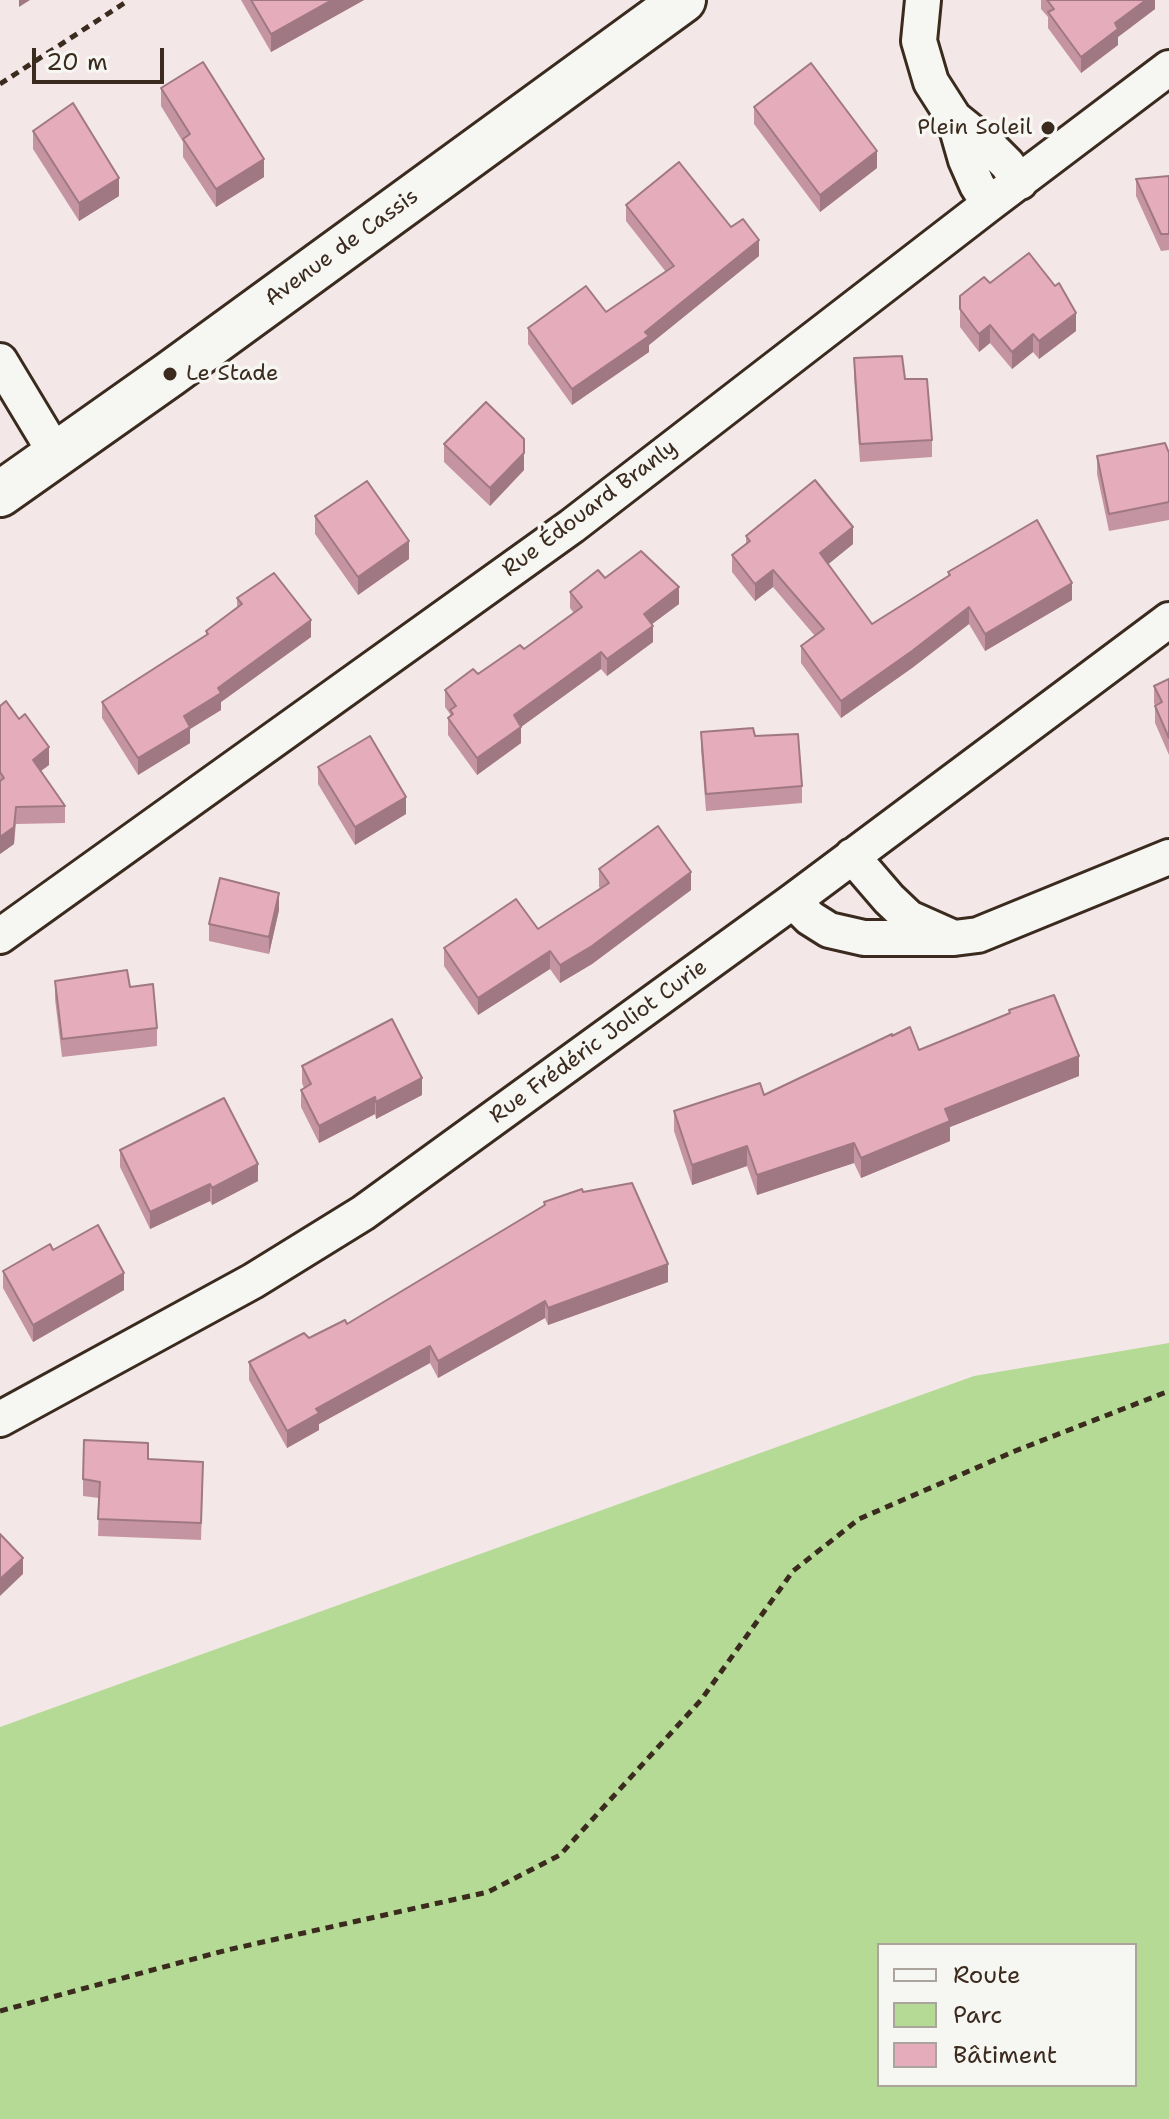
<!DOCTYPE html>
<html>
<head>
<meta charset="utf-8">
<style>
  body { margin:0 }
  #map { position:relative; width:1169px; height:2119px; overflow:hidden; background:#f3e7e7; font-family:"Shantell Sans",sans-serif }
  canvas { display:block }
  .legend { position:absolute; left:877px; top:1943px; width:260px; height:144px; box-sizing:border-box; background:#f6f6f2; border:2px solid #aba49d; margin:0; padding:10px 14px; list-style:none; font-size:24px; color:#3b2a1e }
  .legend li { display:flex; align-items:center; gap:16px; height:40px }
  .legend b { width:40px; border:2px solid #aba49d }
  .scale { position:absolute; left:32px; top:48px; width:132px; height:36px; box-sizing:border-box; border:4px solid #3b2a1e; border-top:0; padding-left:10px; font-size:24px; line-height:28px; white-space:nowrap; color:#3b2a1e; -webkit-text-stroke:6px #f6f6f2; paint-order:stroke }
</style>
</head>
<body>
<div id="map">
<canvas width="1169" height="2119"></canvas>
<ul class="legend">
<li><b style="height:10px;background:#f6f6f2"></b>Route</li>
<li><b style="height:22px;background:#b4da95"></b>Parc</li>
<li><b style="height:22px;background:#e5acbc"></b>Bâtiment</li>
</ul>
<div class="scale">20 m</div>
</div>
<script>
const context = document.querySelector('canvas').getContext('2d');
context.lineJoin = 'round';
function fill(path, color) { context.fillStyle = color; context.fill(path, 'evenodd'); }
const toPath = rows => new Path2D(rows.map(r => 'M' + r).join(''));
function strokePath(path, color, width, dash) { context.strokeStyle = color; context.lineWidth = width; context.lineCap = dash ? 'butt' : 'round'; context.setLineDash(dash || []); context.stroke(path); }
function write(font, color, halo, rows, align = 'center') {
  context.font = font + ' "Shantell Sans",sans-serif'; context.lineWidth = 7; context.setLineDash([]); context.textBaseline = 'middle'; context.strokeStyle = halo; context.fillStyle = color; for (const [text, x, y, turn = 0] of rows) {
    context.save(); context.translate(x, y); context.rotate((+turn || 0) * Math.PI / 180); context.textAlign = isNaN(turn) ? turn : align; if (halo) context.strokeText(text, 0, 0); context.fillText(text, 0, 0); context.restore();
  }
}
fill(toPath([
  [1169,1343,1169,2119,0,2119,0,1727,974,1376],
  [1135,1945,1135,2085,879,2085,879,1945]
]), '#b4da95');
const street = toPath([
  [923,0,919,41,931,82,954,118],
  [989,204,977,185,966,160,954,118,991,148,1007,164,1020,182],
  [0,361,56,454],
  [793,901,810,918,829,930,864,938,954,938,909,918,889,899,852,856],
  [0,936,572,526,989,204,1169,68],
  [954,938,978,935,1169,857],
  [0,1419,253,1281,363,1213,793,901,1169,620]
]);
const secondary = toPath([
  [0,494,170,374,683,0]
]);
strokePath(street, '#3b2a1e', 40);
strokePath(secondary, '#3b2a1e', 50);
strokePath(toPath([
  [0,84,129,0],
  [0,2011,227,1950,488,1892,560,1855,701,1700,793,1571,859,1519,1015,1451,1169,1391]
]), '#3b2a1e', 5, [8, 6]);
strokePath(street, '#f6f6f2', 34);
strokePath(secondary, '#f6f6f2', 44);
fill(toPath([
  [241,0,364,0,271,52],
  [1041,0,1155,0,1155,9,1118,37,1118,45,1081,73,1048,28,1048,17,1041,9],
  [161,88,264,177,216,207,183,157,183,142,161,106],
  [754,107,877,168,820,212,754,124],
  [33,131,119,196,79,221,33,149],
  [1169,176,1169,250,1161,251,1136,196,1136,179],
  [626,205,731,227,759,256,649,345,649,352,572,405,528,344,528,328,606,312,666,272,626,221],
  [990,283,1076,331,1039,359,1033,352,1012,369,990,343,979,352,960,327,960,296],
  [854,358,932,440,932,457,860,462,854,376],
  [444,444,524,470,490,506,444,462],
  [1169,453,1169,520,1109,531,1097,474,1097,456],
  [315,516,409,559,358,595,315,534],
  [746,536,853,544,828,564,872,624,948,576,948,572,1072,600,985,651,969,624,912,668,841,718,801,663,801,646,815,636,773,587,755,601,732,572,732,555,746,544],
  [605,578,679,604,652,624,653,642,607,676,601,669,521,727,521,743,477,775,448,735,448,718,450,716,450,714,445,707,445,690,524,649,574,613,570,608,570,592],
  [237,598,311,637,221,702,221,710,190,729,190,743,138,775,102,718,102,702,206,636,206,631,237,608],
  [1169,679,1169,755,1155,723,1155,706,1154,703,1154,686],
  [0,706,49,765,40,771,65,806,65,823,16,824,14,844,0,854],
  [701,732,802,786,802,803,706,811,701,749],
  [318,767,406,814,355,845,318,784],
  [599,869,691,890,592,964,560,983,550,969,478,1015,444,966,444,948,538,929,601,889,599,887],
  [279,910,269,954,209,941,209,924],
  [55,981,130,987,157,1028,157,1046,62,1057,55,999],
  [1009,1010,1079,1076,950,1127,950,1141,861,1178,854,1163,757,1195,747,1166,692,1185,674,1131,674,1111,764,1095,892,1036,919,1050,1009,1014],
  [302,1066,422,1095,376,1119,375,1114,319,1143,301,1107,301,1090,304,1088,302,1083],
  [120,1150,258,1181,212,1205,210,1201,150,1229,120,1167],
  [583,1192,668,1282,548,1325,545,1318,438,1378,430,1363,319,1424,319,1430,287,1448,249,1380,249,1362,347,1324,544,1206,544,1202],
  [53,1250,124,1290,33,1342,3,1288,3,1271],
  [148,1460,203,1480,201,1540,98,1536,99,1498,83,1496,83,1479]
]), '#c594a2');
fill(toPath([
  [19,0,30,0,19,7],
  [332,0,364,0,271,52,271,34],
  [1146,0,1155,0,1155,9,1118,37,1118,45,1081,73,1081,57,1115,23],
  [877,151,877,168,820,212,820,195],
  [264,159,264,177,216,207,216,189],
  [119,178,119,196,79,221,79,203],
  [759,240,759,256,649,345,649,352,572,405,572,389],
  [1076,313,1076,331,1039,359,1039,341],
  [990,325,990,343,979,352,979,334],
  [1033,334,1033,352,1012,369,1012,352],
  [524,453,524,470,490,506,490,488],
  [853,527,853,544,820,571,820,553],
  [409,541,409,559,358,595,358,577],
  [773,570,773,587,755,601,755,584],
  [1072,583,1072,600,985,651,985,634],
  [679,587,679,604,644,630,644,614],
  [969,607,969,624,912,668,841,718,841,701],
  [311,620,311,637,221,702,221,710,190,729,190,743,138,775,138,758,184,716,218,688],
  [653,626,653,642,607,676,607,659],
  [601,652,601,669,514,732,514,715],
  [521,727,521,743,477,775,477,758],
  [49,747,49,765,33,777,33,760],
  [406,797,406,814,355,845,355,827],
  [16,807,14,844,0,854,0,837],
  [691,872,691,890,592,964,560,983,560,965],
  [279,893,279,910,269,954,269,937],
  [550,951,550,969,478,1015,478,998],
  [1079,1056,1079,1076,950,1127,950,1141,861,1178,861,1158,945,1109],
  [422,1078,422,1095,376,1119,376,1102],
  [375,1097,375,1114,319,1143,319,1126],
  [854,1143,854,1163,757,1195,757,1175],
  [747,1146,747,1166,692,1185,692,1165],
  [258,1164,258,1181,212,1205,212,1188],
  [210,1184,210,1201,150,1229,150,1212],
  [668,1264,668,1282,548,1325,548,1308],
  [124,1273,124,1290,33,1342,33,1325],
  [545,1301,545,1318,438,1378,438,1361],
  [430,1346,430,1363,319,1424,319,1430,287,1448,287,1431,316,1409],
  [23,1558,23,1574,0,1596,0,1579]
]), '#a07884');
const building = toPath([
  [251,0,332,0,271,34,251,0],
  [1047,0,1146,0,1115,23,1118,29,1081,57,1048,12,1054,9,1047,0],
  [203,62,264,159,216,189,183,139,190,134,161,88,203,62],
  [811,63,877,151,820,195,754,107,811,63],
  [73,103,119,178,79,203,33,131,73,103],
  [679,162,731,227,743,219,759,240,645,332,649,336,572,389,528,328,586,286,606,312,674,266,626,205,679,162],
  [1169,176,1169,234,1161,234,1136,179,1169,176],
  [1029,253,1055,286,1059,283,1076,313,1039,341,1033,334,1012,352,990,325,979,334,960,309,960,296,984,277,990,283,1029,253],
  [902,356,905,379,927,379,932,440,860,444,854,358,902,356],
  [486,402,524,439,524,453,490,488,444,444,486,402],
  [1165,443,1169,453,1169,502,1109,514,1097,456,1165,443],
  [815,480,853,527,820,553,872,624,950,575,948,572,1037,520,1072,583,985,634,969,607,912,651,841,701,801,646,824,629,773,570,755,584,732,555,750,541,746,536,815,480],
  [367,481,409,541,358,577,315,516,367,481],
  [641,551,679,587,644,614,653,626,607,659,601,652,514,715,521,727,477,758,448,718,453,714,450,710,456,706,445,690,473,669,478,674,520,645,524,649,582,607,570,592,598,570,605,578,641,551],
  [274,573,311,620,218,688,221,693,184,716,190,727,138,758,102,702,208,634,206,631,242,604,237,598,274,573],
  [1169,679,1169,738,1155,706,1162,702,1154,686,1169,679],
  [6,701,19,719,25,714,49,747,33,760,65,806,16,807,14,827,0,837,0,781,4,778,0,772,0,706,6,701],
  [753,728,755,736,798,734,802,786,706,794,701,732,753,728],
  [370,736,406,797,355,827,318,767,370,736],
  [658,826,691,872,592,946,560,965,550,951,478,998,444,948,516,899,538,929,609,883,599,869,658,826],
  [220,878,279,893,269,937,209,924,220,878],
  [127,970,130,987,153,984,157,1028,62,1039,55,981,127,970],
  [1054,995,1079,1056,945,1109,950,1121,861,1158,854,1143,757,1175,747,1146,692,1165,674,1111,760,1083,764,1095,892,1034,892,1036,910,1027,919,1050,1010,1013,1009,1010,1054,995],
  [392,1019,422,1078,376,1102,375,1097,319,1126,301,1090,311,1084,302,1066,392,1019],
  [224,1098,258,1164,212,1188,210,1184,150,1212,120,1150,224,1098],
  [632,1183,668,1264,548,1308,545,1301,438,1361,430,1346,316,1409,319,1413,287,1431,249,1362,304,1333,309,1338,345,1320,347,1324,545,1205,544,1202,582,1189,583,1192,632,1183],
  [98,1225,124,1273,33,1325,3,1271,50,1244,53,1250,98,1225],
  [84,1440,148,1443,148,1459,203,1462,201,1523,98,1519,100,1482,83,1479,84,1440],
  [0,1534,23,1558,0,1579,0,1534]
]);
fill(building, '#e5acbc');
strokePath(building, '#a07884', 2);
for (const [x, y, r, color] of [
  [1048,128,8,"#3b2a1e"],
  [170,374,8,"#3b2a1e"]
]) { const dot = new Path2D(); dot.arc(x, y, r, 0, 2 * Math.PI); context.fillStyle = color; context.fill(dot); strokePath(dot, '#f6f6f2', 3); }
write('22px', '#3b2a1e', '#f6f6f2', [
  ["Plein Soleil",1032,128],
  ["Le Stade",186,374,"left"]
], 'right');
write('22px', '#3b2a1e', '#f6f6f2', [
  ["Avenue de Cassis",342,248,-36],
  ["Rue Édouard Branly",590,509,-37],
  ["Rue Frédéric Joliot Curie",599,1042,-36]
]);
</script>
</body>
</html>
